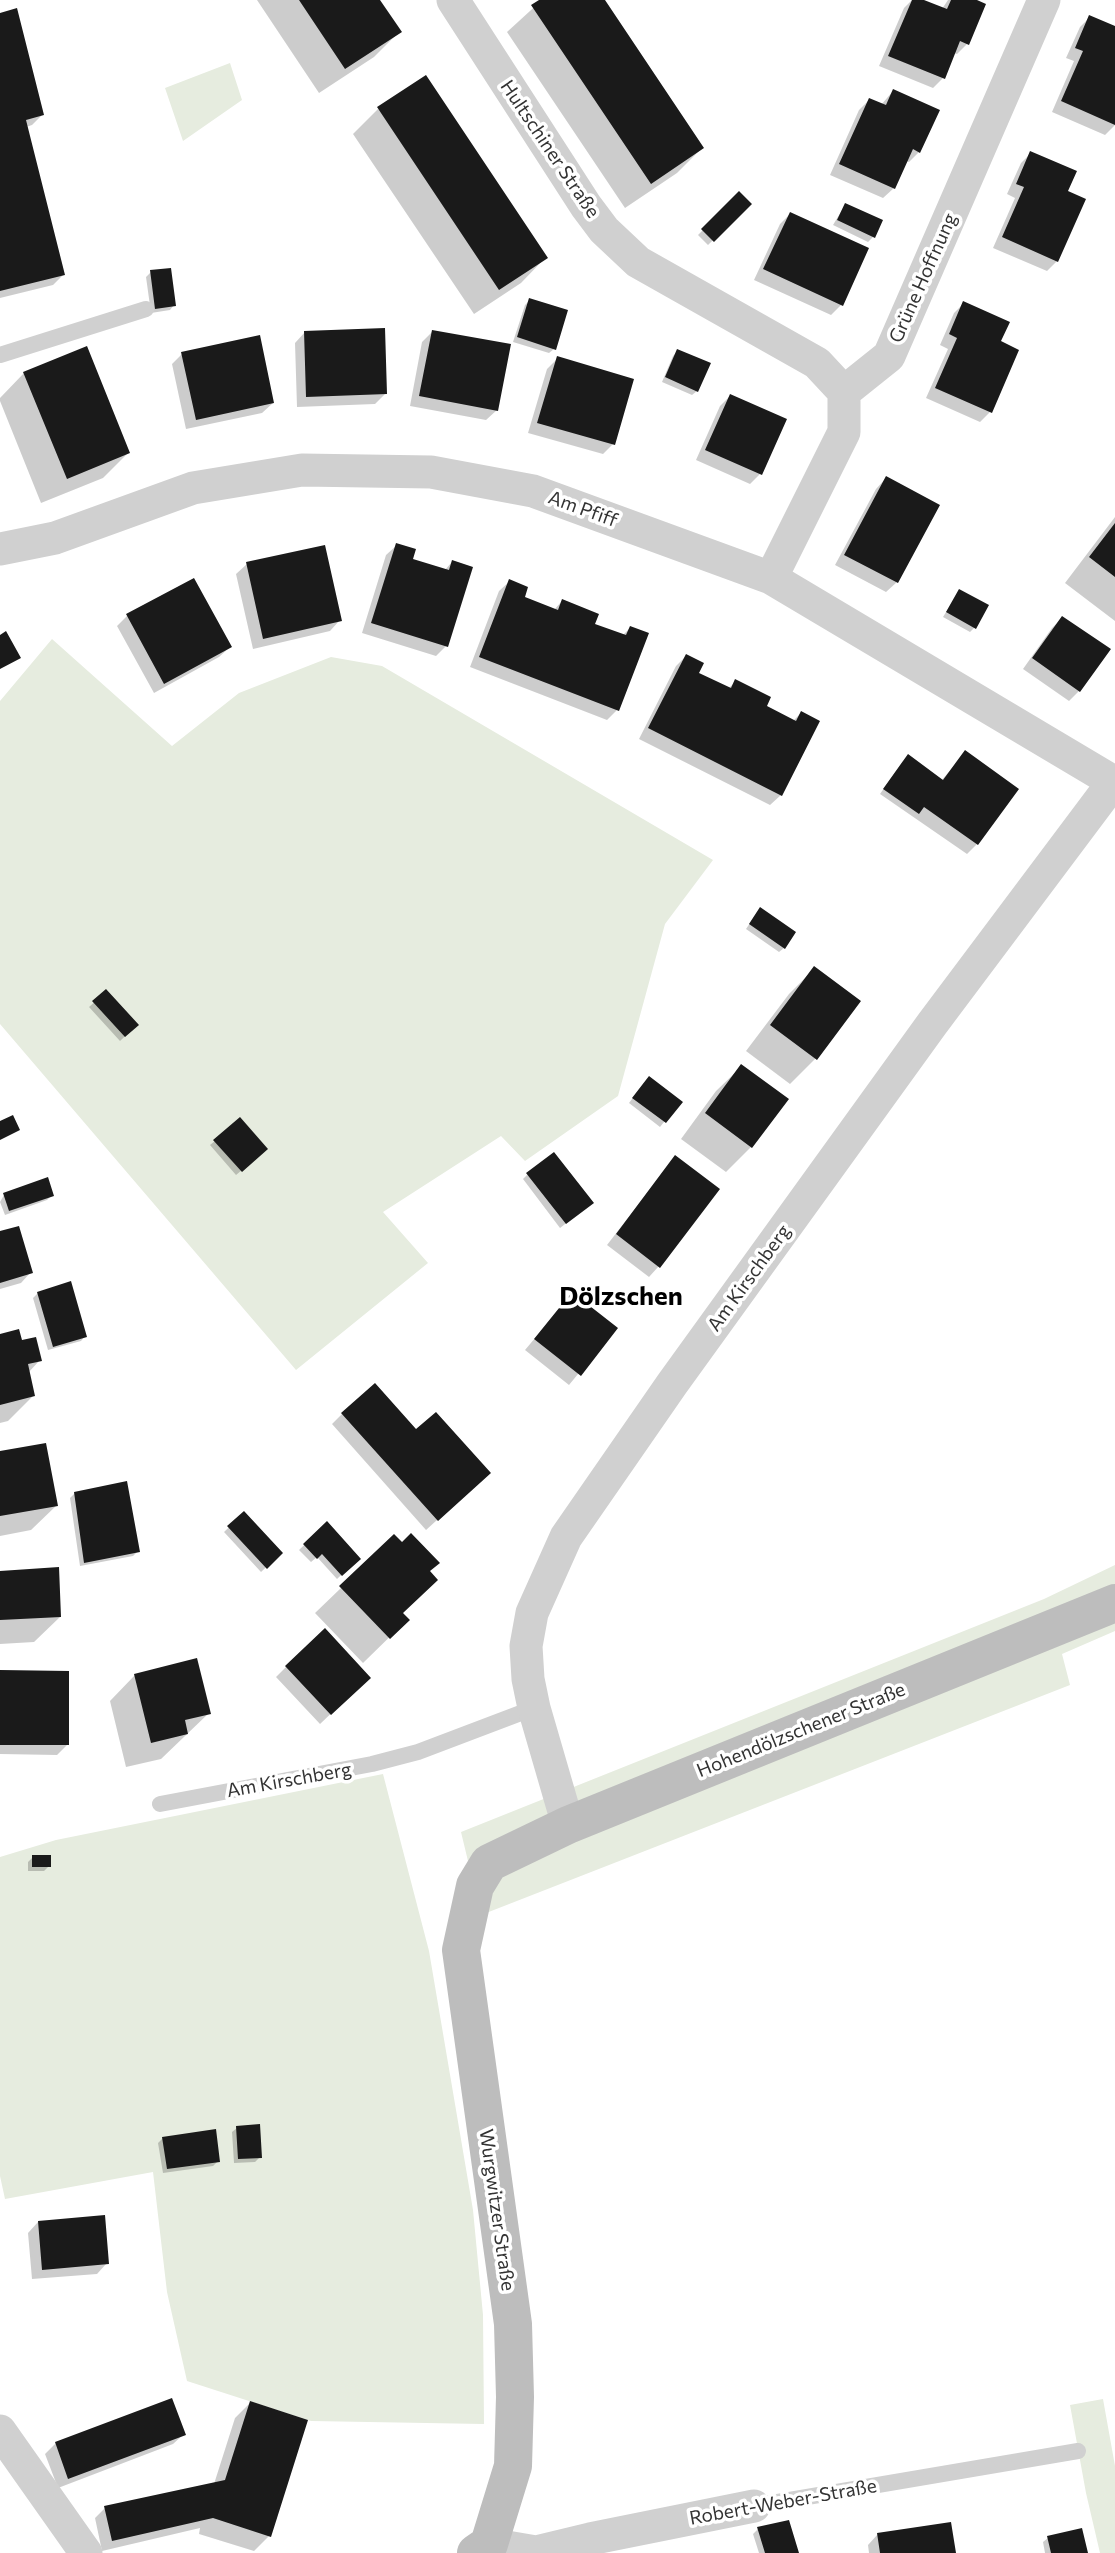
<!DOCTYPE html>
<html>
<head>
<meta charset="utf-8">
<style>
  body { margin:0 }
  canvas { display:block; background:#fff }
</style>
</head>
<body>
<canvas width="1115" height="2553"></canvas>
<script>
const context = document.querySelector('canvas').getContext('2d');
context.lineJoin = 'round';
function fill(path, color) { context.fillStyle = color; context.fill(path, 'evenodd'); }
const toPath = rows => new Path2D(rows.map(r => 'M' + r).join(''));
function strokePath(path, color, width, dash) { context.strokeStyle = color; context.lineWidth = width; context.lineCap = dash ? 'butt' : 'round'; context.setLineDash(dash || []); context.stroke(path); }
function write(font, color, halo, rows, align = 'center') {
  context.font = font + ' Commissioner,sans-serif'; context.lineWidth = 7; context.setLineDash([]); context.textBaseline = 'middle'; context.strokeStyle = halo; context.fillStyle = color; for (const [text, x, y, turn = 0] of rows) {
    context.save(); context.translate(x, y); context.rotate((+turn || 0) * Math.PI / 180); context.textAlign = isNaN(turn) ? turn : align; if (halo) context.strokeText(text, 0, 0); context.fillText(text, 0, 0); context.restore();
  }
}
fill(toPath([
  [230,63,242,100,183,141,165,88],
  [52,639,172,746,239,693,331,657,382,666,713,860,665,924,618,1096,525,1161,501,1136,383,1212,428,1263,296,1370,0,1024,0,701],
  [1115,1565,1115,1631,1062,1654,1070,1685,481,1915,461,1832,1044,1599],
  [383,1774,429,1951,473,2210,483,2315,484,2424,311,2421,187,2381,167,2292,153,2172,5,2199,0,2176,0,1857,56,1840],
  [1103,2399,1115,2466,1115,2553,1100,2553,1086,2493,1070,2405]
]), '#e6ecdf');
fill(toPath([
  [257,0,378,0,399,32,374,57,319,93],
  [542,0,603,0,702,148,677,173,625,208,507,32],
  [912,0,920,0,942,9,948,0,972,0,967,44,957,54,953,53,943,78,933,88,879,66,904,8],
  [0,15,42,115,32,125,26,127,63,275,53,285,0,298],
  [1090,17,1115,28,1115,125,1105,135,1052,112,1074,61,1066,58,1080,27],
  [893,91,919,152,909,162,906,161,894,188,883,198,830,175,859,110,869,100,881,105],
  [378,109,546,257,521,283,474,314,353,134],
  [1031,153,1066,191,1057,261,1047,271,993,248,1015,198,1007,194,1021,163],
  [739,194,750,204,708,245,698,235],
  [845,205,873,237,868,242,833,225],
  [790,214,841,305,831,315,754,280,780,224],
  [151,272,174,305,170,310,151,313,146,277],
  [530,300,554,349,549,353,513,342,525,305],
  [964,303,999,342,990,412,980,422,926,398,948,349,940,345,954,313],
  [305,332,385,394,375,404,297,407,295,343],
  [432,332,497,410,486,420,410,406,422,342],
  [678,351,697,391,692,395,662,382,673,356],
  [182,354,273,403,262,413,186,429,172,364],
  [558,358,613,444,603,454,528,433,547,369],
  [24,373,128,453,103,478,41,503,0,401,0,398],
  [730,396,760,474,750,484,696,460,720,406],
  [886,478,897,582,886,592,835,565,876,489],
  [1115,517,1115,621,1065,583],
  [397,545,411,561,444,571,452,562,446,646,436,656,362,633,386,555],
  [247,564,340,620,330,631,253,649,236,574],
  [510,581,522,598,554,610,562,601,593,625,622,636,630,628,617,710,607,720,470,667,499,591],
  [959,591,975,627,970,632,943,617],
  [127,616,230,647,219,657,154,693,117,626],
  [1062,618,1079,691,1069,701,1023,669,1052,628],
  [686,656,696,673,728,689,736,681,764,707,793,721,801,713,781,795,770,805,639,739,676,666],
  [965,753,977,844,967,854,880,794,903,761,941,781],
  [756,914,784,948,779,952,746,929],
  [814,969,859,1001,815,1059,790,1084,746,1051,789,994],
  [106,992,137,1025,120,1041,89,1007],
  [742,1066,787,1099,751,1147,726,1172,681,1139,716,1091],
  [644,1083,680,1102,660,1127,629,1103],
  [215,1141,261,1154,236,1175,210,1145],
  [675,1157,659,1266,649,1277,607,1245],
  [527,1175,587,1207,560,1228,523,1179],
  [4,1195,52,1195,47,1200,5,1215,0,1202],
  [0,1233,31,1272,21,1283,0,1289],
  [38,1293,85,1336,81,1341,48,1350,33,1298],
  [572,1294,615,1329,569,1385,525,1350],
  [0,1336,20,1342,40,1360,28,1373,33,1396,8,1421,0,1423],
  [342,1414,478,1483,426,1530,332,1424],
  [0,1453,57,1505,31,1530,0,1536],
  [75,1493,138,1551,133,1556,80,1566,70,1498],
  [244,1513,281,1553,261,1572,224,1532],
  [326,1524,358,1559,337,1579,317,1557,311,1562,299,1550],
  [0,1572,60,1617,34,1642,0,1644],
  [428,1572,402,1614,407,1620,363,1663,315,1613,341,1588],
  [286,1667,358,1688,320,1724,276,1677],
  [0,1672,67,1745,57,1755,0,1754],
  [135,1675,209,1713,161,1759,126,1767,110,1701],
  [33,1857,49,1866,44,1871,28,1871,28,1862],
  [237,2128,260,2157,255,2162,234,2163,232,2132],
  [163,2138,218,2161,213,2166,163,2173,158,2143],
  [38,2222,107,2263,97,2274,32,2279,28,2233],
  [250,2403,269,2536,254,2551,199,2534,200,2528,102,2551,95,2518,105,2508,214,2484,235,2418],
  [184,2434,173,2444,58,2488,45,2454,56,2443],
  [758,2529,797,2553,759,2553,753,2534],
  [878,2534,954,2553,869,2553,868,2545],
  [1048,2538,1086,2553,1045,2553,1043,2542]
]), '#0003');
fill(toPath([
  [299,0,380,0,402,32,345,69],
  [539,0,605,0,704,148,651,184,531,5],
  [912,0,924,0,947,9,951,0,977,0,986,4,969,45,960,41,945,79,888,56],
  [17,8,44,115,26,120,65,275,0,291,0,13],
  [1089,15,1115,26,1115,125,1061,101,1083,51,1075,48],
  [426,75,548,258,499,290,377,107],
  [893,89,940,110,920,153,913,149,895,189,839,164,869,98,886,105],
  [1030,151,1077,171,1068,191,1086,199,1058,262,1002,237,1024,187,1016,184],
  [739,191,752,204,714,242,701,229],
  [845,203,883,220,875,238,837,220],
  [790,212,869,248,843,306,763,269],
  [171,268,176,306,155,309,150,270],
  [529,298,568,310,556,350,517,337],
  [963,301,1010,322,1001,341,1019,350,992,413,935,388,957,338,949,334],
  [385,328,387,394,306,397,304,331],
  [432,330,511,344,498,411,419,396],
  [260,335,274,403,196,420,181,352],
  [87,346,130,453,67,479,23,372],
  [677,349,711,363,698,392,665,377],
  [557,356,634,379,615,445,537,423],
  [730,394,787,419,762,475,705,450],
  [886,476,940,505,898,583,844,555],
  [1115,523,1115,577,1089,557],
  [396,543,416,549,413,559,449,570,452,560,473,567,448,647,371,623],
  [325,545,342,621,263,639,246,562],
  [194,578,232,647,164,684,126,614],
  [509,579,528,587,525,597,558,610,562,599,599,614,595,624,626,635,630,626,649,633,619,711,479,657],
  [959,589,989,605,976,629,946,612],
  [1062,616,1111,649,1080,692,1032,658],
  [6,631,21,658,0,669,0,635],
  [686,654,704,663,699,673,731,688,735,679,771,697,767,706,796,721,801,711,820,721,782,796,648,728],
  [965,750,1019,789,978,845,924,807,919,814,883,789,908,754,943,780],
  [760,907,796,932,785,949,749,924],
  [814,966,861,1001,817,1060,770,1025],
  [106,989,139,1025,125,1037,92,1001],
  [741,1064,789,1099,752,1148,705,1113],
  [649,1076,683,1102,666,1123,632,1098],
  [13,1115,20,1130,0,1140,0,1121],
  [240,1117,268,1149,242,1172,213,1140],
  [554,1152,594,1203,566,1224,526,1173],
  [675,1155,720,1189,660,1268,616,1234],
  [48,1177,54,1196,9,1211,3,1193],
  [19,1226,33,1273,0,1283,0,1231],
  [71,1281,87,1337,53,1347,37,1292],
  [572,1292,618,1328,581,1376,534,1339],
  [19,1329,22,1340,36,1337,42,1361,28,1364,35,1396,0,1405,0,1334],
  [375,1383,416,1429,436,1412,491,1473,438,1521,341,1413],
  [46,1443,58,1506,0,1516,0,1451],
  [127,1481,140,1552,84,1563,74,1492],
  [244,1511,283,1553,267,1569,227,1526],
  [327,1521,361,1559,342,1576,322,1554,317,1559,303,1544],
  [411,1533,440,1563,430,1571,438,1580,403,1613,410,1620,390,1639,339,1586,394,1534,402,1542],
  [59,1567,61,1617,0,1620,0,1571],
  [325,1628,371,1678,331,1715,285,1666],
  [197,1658,211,1714,185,1720,188,1734,151,1743,134,1674],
  [0,1670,69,1671,69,1745,0,1745],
  [32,1855,51,1855,51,1867,32,1867],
  [260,2124,262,2158,238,2159,236,2126],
  [216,2129,220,2162,167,2169,162,2137],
  [105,2215,109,2264,42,2270,38,2221],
  [172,2398,186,2435,68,2479,55,2442],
  [250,2401,308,2420,271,2537,213,2518,112,2541,104,2506,225,2480],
  [789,2520,799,2553,765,2553,757,2527],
  [951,2522,956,2553,880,2553,877,2533],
  [1082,2528,1088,2553,1051,2553,1047,2536]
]), '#1a1a1a');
strokePath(toPath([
  [0,355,146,309],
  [160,1804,372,1764,418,1752,534,1708],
  [754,2506,1078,2451]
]), '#d0d0d0', 16);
strokePath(toPath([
  [453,0,586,206,604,230,638,262,817,363,844,392],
  [844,392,889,356,1044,0],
  [0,549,55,538,193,488,302,470,431,472,533,491,771,578,1114,782],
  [771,578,844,432,844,392],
  [568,1825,534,1708,528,1679,526,1646,532,1613,566,1537,672,1384,932,1024,1115,780],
  [0,2431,86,2553],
  [489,2544,536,2552,590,2539,754,2506]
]), '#d0d0d0', 33);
strokePath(toPath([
  [476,2553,489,2544,513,2466,515,2397,513,2324,461,1950,475,1886,489,1863,568,1825,1115,1603]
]), '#bdbdbd', 38);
write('19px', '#333', '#fff', [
  ["Hultschiner Straße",550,149,56],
  ["Grüne Hoffnung",923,278,-66],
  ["Am Pfiff",583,509,20],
  ["Am Kirschberg",749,1278,-54],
  ["Hohendölzschener Straße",801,1730,-22],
  ["Am Kirschberg",289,1780,-10],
  ["Wurgwitzer Straße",497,2210,82],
  ["Robert-Weber-Straße",783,2502,-10]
]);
write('bold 26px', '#000', '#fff', [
  ["Dölzschen",621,1296]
]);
</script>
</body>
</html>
